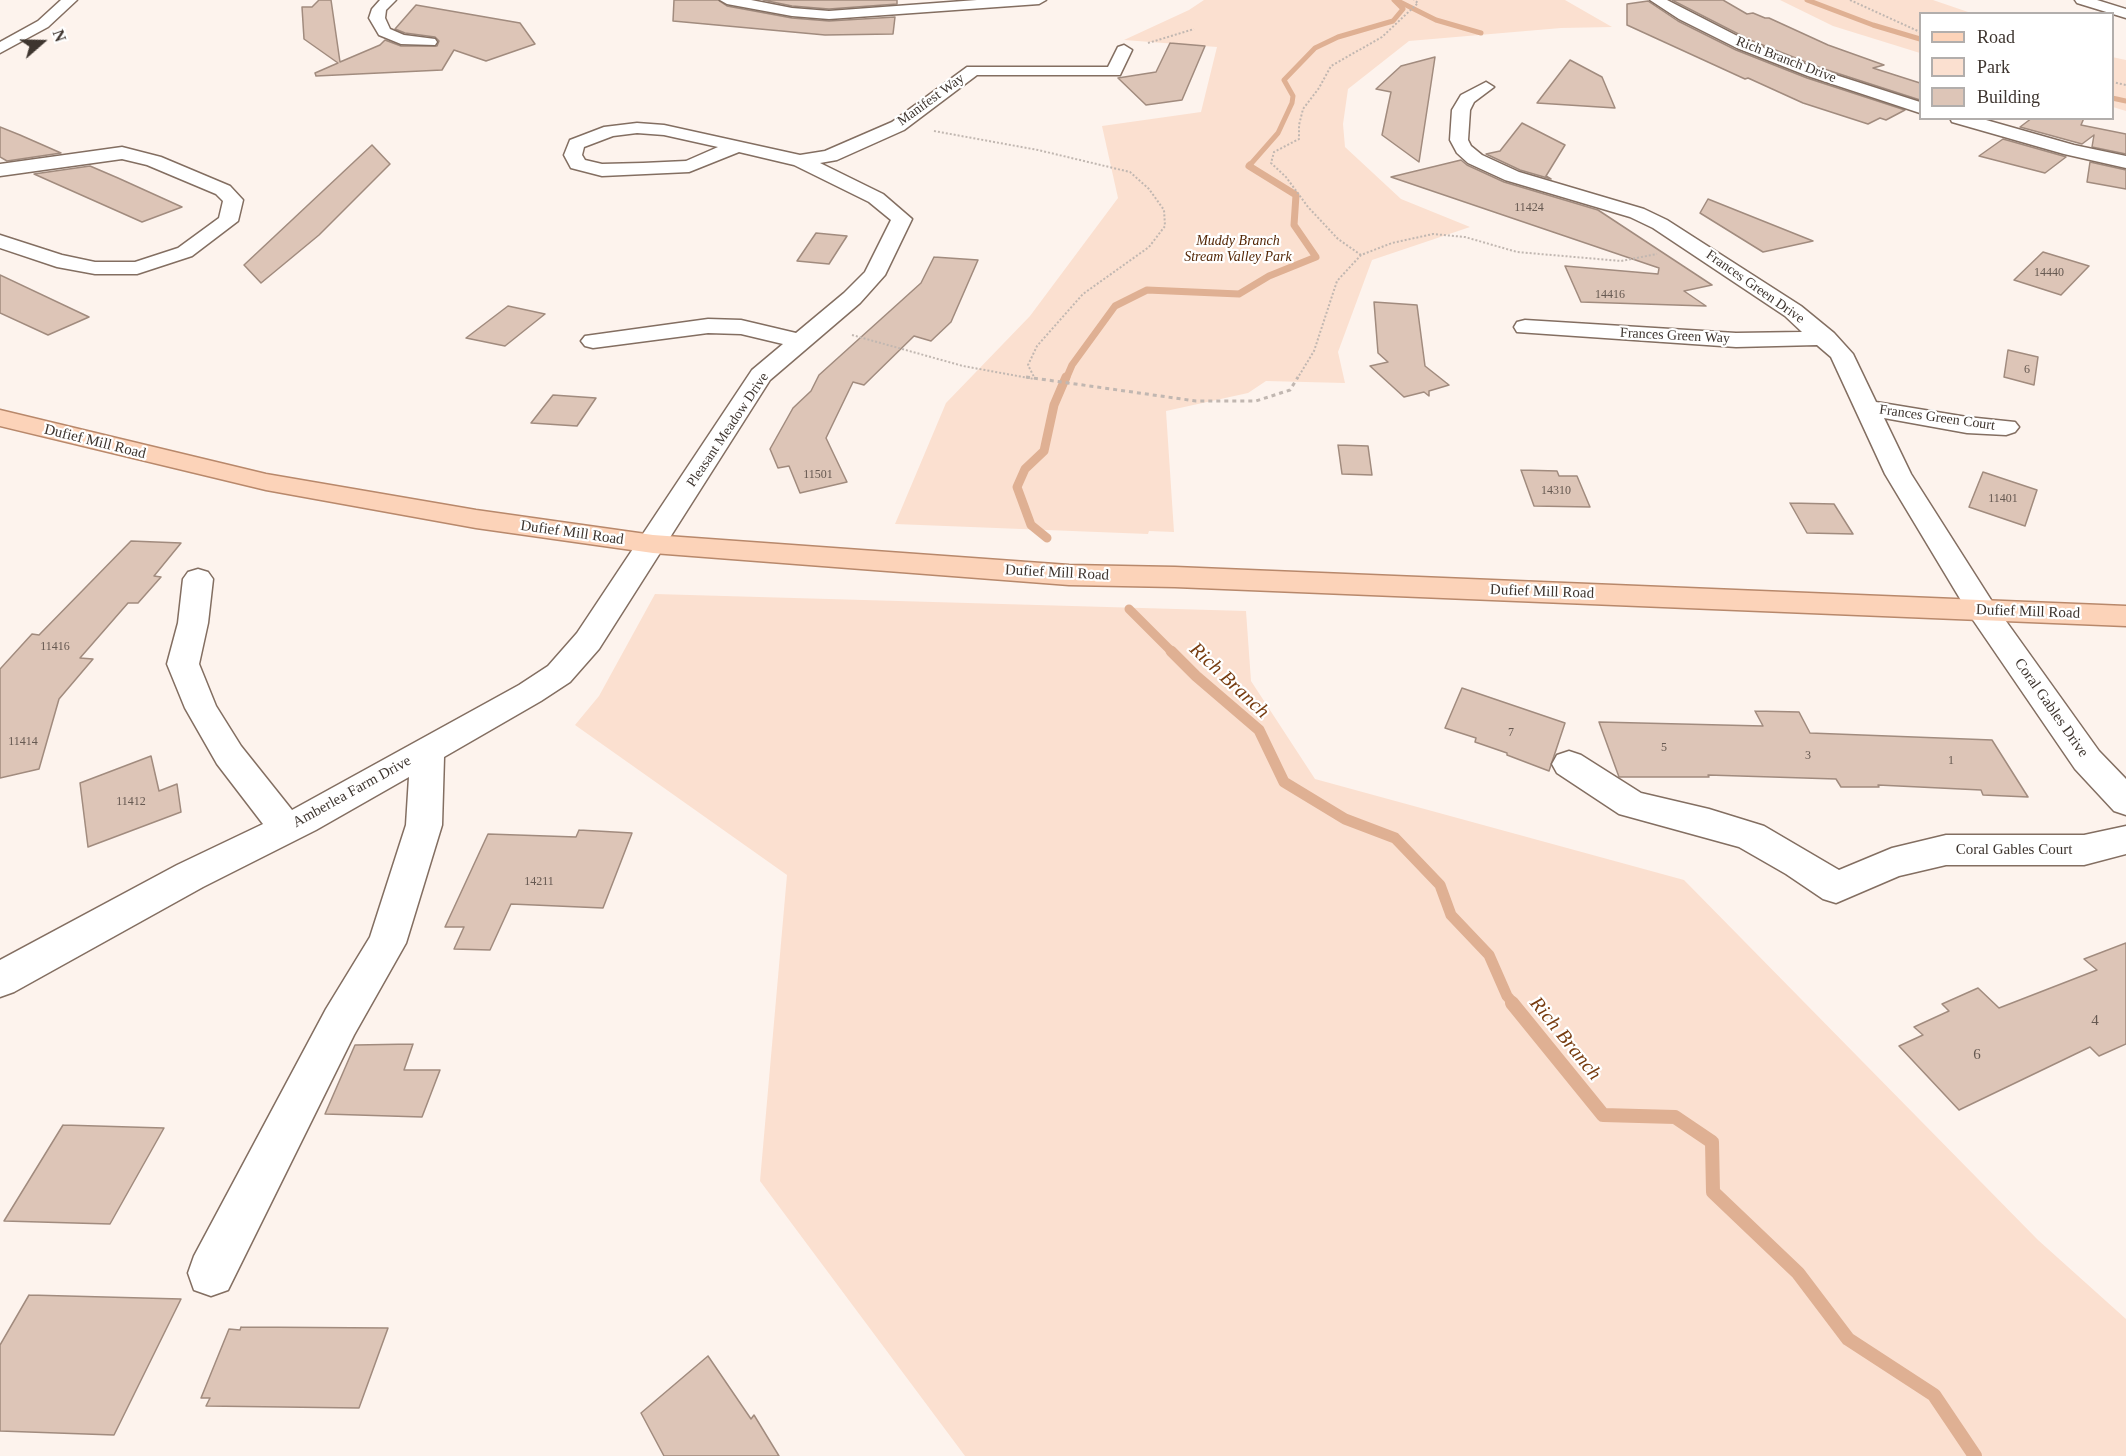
<!DOCTYPE html>
<html>
<head>
<meta charset="utf-8">
<style>
  body { margin:0 }
  #map { position:relative; width:2126px; height:1456px; overflow:hidden; background:#fdf3ed; font-family:Georgia,serif }
  canvas { display:block }
  .legend { position:absolute; left:1919px; top:12px; width:195px; height:108px; box-sizing:border-box; background:#fff; border:2px solid #b2aeac; margin:0; padding:8px 10px; list-style:none; font-size:18px; color:#3e352f }
  .legend li { display:flex; align-items:center; gap:12px; height:30px }
  .legend b { width:30px; border:2px solid #b2aeac }
  .north { position:absolute; left:12px; top:12px; width:60px; height:60px; -webkit-text-stroke:4px #fff; paint-order:stroke; rotate:70deg; font-size:16px; font-weight:700; line-height:24px; text-align:center; color:#3e352f }
  .north::after { content:''; display:block; margin:auto; width:21px; height:27px; background:#3e352f; clip-path:polygon(50% 0,100% 100%,50% 72%,0 100%) }
</style>
</head>
<body>
<div id="map">
<canvas width="2126" height="1456"></canvas>
<ul class="legend">
<li><b style="height:8px;background:#fcd3b9"></b>Road</li>
<li><b style="height:16px;background:#fbe0d0"></b>Park</li>
<li><b style="height:16px;background:#ddc5b7"></b>Building</li>
</ul>
<div class="north">N</div>
</div>
<script>
const context = document.querySelector('canvas').getContext('2d');
context.lineJoin = 'round';
function fill(path, color) { context.fillStyle = color; context.fill(path, 'evenodd'); }
const toPath = rows => new Path2D(rows.map(r => 'M' + r).join(''));
function strokePath(path, color, width, dash) { context.strokeStyle = color; context.lineWidth = width; context.lineCap = dash ? 'butt' : 'round'; context.setLineDash(dash || []); context.stroke(path); }
function write(font, color, halo, rows, align = 'center') {
  context.font = font + ' Georgia,serif'; context.lineWidth = 4.5; context.setLineDash([]); context.textBaseline = 'middle'; context.strokeStyle = halo; context.fillStyle = color; for (const [text, x, y, turn = 0] of rows) {
    context.save(); context.translate(x, y); context.rotate((+turn || 0) * Math.PI / 180); context.textAlign = isNaN(turn) ? turn : align; if (halo) context.strokeText(text, 0, 0); context.fillText(text, 0, 0); context.restore();
  }
}
fill(toPath([
  [1204,0,1565,0,1612,27,1561,28,1409,41,1348,89,1343,124,1345,147,1401,199,1470,227,1372,260,1338,352,1345,383,1266,381,1248,393,1166,411,1174,532,1149,531,1148,534,895,524,946,403,1030,316,1118,198,1102,126,1201,112,1217,47,1124,40,1189,10],
  [1780,0,1933,0,1971,13,1920,14,1920,53,1833,26],
  [2112,57,2126,60,2126,111,2113,107],
  [655,594,1246,611,1251,681,1315,779,1684,880,2038,1240,2126,1319,2126,1456,965,1456,760,1181,787,875,575,725,599,696]
]), '#fbe0d0');
strokePath(toPath([
  [1807,0,1873,25,1920,39],
  [1398,1,1436,20,1481,33],
  [2112,98,2126,101],
  [1249,166,1278,133,1292,103,1293,96,1284,80,1315,48,1338,37,1393,21,1403,9,1394,0]
]), '#dfb093', 5);
strokePath(toPath([
  [1066,379,1072,365,1115,306,1147,290,1239,294,1269,276,1316,257,1294,225,1296,195,1249,166,1250,165]
]), '#dfb093', 7);
strokePath(toPath([
  [1047,538,1031,525,1017,487,1025,469,1044,451,1054,405,1066,377],
  [1129,609,1172,652]
]), '#dfb093', 9);
strokePath(toPath([
  [1171,651,1196,676,1259,730,1284,782,1345,819,1395,838,1440,885,1451,915,1489,955,1507,996,1514,1004]
]), '#dfb093', 11);
strokePath(toPath([
  [1512,1003,1603,1115,1675,1117,1712,1142,1713,1192,1798,1273,1848,1339,1934,1395,1975,1456]
]), '#dfb093', 14);
const building = toPath([
  [319,0,331,0,340,62,380,45,385,40,401,46,437,46,439,41,435,37,405,33,395,29,416,5,520,23,535,44,486,61,454,50,442,70,316,76,315,73,338,63,304,39,302,7,312,7,319,0],
  [674,0,718,0,727,6,792,18,829,21,895,17,893,34,825,35,673,21,674,0],
  [763,0,897,0,897,4,829,9,792,6,763,0],
  [1672,0,1723,0,1747,14,1753,13,1765,18,1769,18,1828,45,1884,65,1873,68,1920,83,1920,100,1821,68,1750,40,1672,0],
  [1648,1,1678,21,1736,50,1807,78,1905,110,1886,120,1880,118,1868,124,1803,103,1748,78,1745,79,1627,25,1627,4,1648,1],
  [1170,43,1205,46,1182,100,1146,105,1118,78,1156,72,1170,43],
  [1435,57,1429,97,1419,162,1382,135,1391,92,1376,89,1401,66,1435,57],
  [1570,60,1602,77,1615,108,1537,103,1570,60],
  [2032,118,2084,118,2081,125,2126,134,2126,154,2092,147,2094,135,2082,144,2020,127,2032,118],
  [1522,123,1565,145,1546,176,1551,179,1520,170,1486,154,1500,151,1522,123],
  [0,127,20,135,61,153,7,161,0,157,0,127],
  [2003,139,2063,156,2066,157,2045,173,1979,156,2003,139],
  [372,145,390,164,319,235,261,283,244,265,372,145],
  [1461,160,1467,165,1504,182,1598,210,1712,285,1684,291,1706,306,1581,302,1565,266,1658,274,1659,268,1391,177,1461,160],
  [2090,162,2126,170,2126,189,2087,182,2090,162],
  [90,166,118,178,182,207,142,222,34,174,90,166],
  [1708,199,1813,241,1763,252,1700,213,1708,199],
  [816,233,847,236,829,264,797,261,816,233],
  [2043,252,2089,266,2061,295,2014,280,2043,252],
  [934,257,978,260,951,322,931,341,914,336,864,385,853,382,826,438,847,482,800,493,789,466,778,468,770,449,793,408,811,391,819,375,921,283,934,257],
  [0,275,89,317,48,335,0,313,0,275],
  [1374,302,1417,305,1425,366,1449,385,1429,391,1429,396,1424,392,1404,397,1370,366,1388,362,1378,353,1374,302],
  [508,306,545,314,505,346,466,338,508,306],
  [2008,350,2038,357,2034,385,2004,377,2008,350],
  [553,395,596,398,577,426,531,423,553,395],
  [1338,445,1368,446,1372,475,1342,474,1338,445],
  [1521,470,1557,471,1559,476,1577,476,1590,507,1534,506,1521,470],
  [1983,472,2037,490,2025,526,1969,507,1983,472],
  [1790,503,1834,504,1853,534,1807,533,1790,503],
  [131,541,181,543,154,576,161,577,138,603,128,603,80,658,93,659,59,699,39,769,0,778,0,669,32,634,39,635,131,541],
  [1462,688,1565,723,1549,771,1507,755,1507,753,1475,742,1476,738,1445,728,1462,688],
  [1755,711,1799,712,1810,733,1992,740,2028,797,1983,795,1981,790,1878,785,1879,787,1841,787,1836,779,1708,775,1709,777,1619,777,1599,722,1763,726,1755,711],
  [151,756,159,791,177,784,181,812,88,847,80,783,151,756],
  [579,830,632,833,603,908,511,904,490,950,454,949,464,927,445,927,488,834,576,837,579,830],
  [2126,943,2126,1044,2099,1056,2090,1047,1959,1110,1899,1046,1923,1035,1914,1027,1949,1011,1942,1004,1978,988,1999,1008,2097,970,2084,959,2126,943],
  [413,1044,404,1070,440,1070,422,1117,325,1114,355,1045,413,1044],
  [63,1125,164,1128,110,1224,4,1221,63,1125],
  [29,1295,181,1299,114,1435,0,1431,0,1345,29,1295],
  [241,1327,388,1328,359,1408,206,1406,210,1398,201,1398,229,1329,240,1330,241,1327],
  [708,1356,751,1419,754,1415,779,1456,664,1456,641,1413,708,1356]
]);
fill(building, '#ddc5b7');
strokePath(building, '#a18b7e', 1.5);
const minor = toPath([
  [61,0,77,0,48,27,0,53,0,42,38,21,61,0],
  [380,0,396,0,386,10,385,18,390,29,404,35,435,39,437,42,435,45,401,44,379,35,369,18,372,9,380,0],
  [720,0,751,0,792,8,829,11,977,0,1046,0,1039,4,829,19,792,16,727,4,720,0],
  [1650,0,1667,0,1749,42,1820,70,1920,102,1920,113,1808,76,1737,48,1679,19,1650,0],
  [2075,0,2097,0,2126,9,2126,18,2077,3,2075,0],
  [1124,45,1132,50,1120,75,977,75,904,130,837,160,820,163,883,194,912,219,885,275,860,303,770,380,599,649,570,682,541,701,444,757,442,825,406,943,354,1035,228,1290,211,1296,194,1290,188,1273,194,1256,326,1009,370,937,406,825,409,777,316,830,203,887,14,992,0,997,0,960,177,865,263,824,217,764,185,708,167,664,178,623,183,579,188,572,198,569,208,572,213,579,208,623,199,664,216,706,241,746,292,810,519,685,548,666,577,633,752,370,783,344,741,334,708,333,593,348,585,346,581,341,585,336,708,319,741,320,796,333,844,293,865,272,891,220,869,202,794,165,739,152,689,172,602,176,571,168,564,155,570,140,604,127,637,123,664,125,800,155,825,151,892,122,967,67,1108,67,1118,47,1124,45],
  [637,133,664,135,718,147,686,161,643,163,602,164,585,160,582,155,584,147,613,136,637,133],
  [1486,82,1494,87,1474,102,1470,110,1468,140,1471,146,1482,155,1519,172,1644,209,1667,220,1801,306,1834,333,1853,354,1876,402,1967,417,2015,422,2019,427,2015,432,2006,435,1967,433,1884,418,1911,474,1993,603,2099,751,2126,779,2126,815,2114,811,2075,769,1971,617,1885,474,1831,357,1817,345,1736,347,1517,332,1514,327,1517,322,1525,320,1736,333,1802,332,1785,316,1653,228,1630,217,1505,180,1468,163,1457,153,1450,140,1452,110,1461,95,1486,82],
  [1950,118,1979,118,2074,145,2126,156,2126,168,2064,154,1952,122,1950,118],
  [122,147,161,157,230,186,243,200,238,221,192,256,137,274,95,274,57,267,0,248,0,235,62,255,95,262,135,262,178,248,219,218,223,201,216,194,147,165,122,159,0,176,0,164,122,147],
  [1569,751,1581,755,1641,793,1709,809,1764,826,1839,870,1892,848,1946,835,2084,835,2126,826,2126,854,2084,865,1946,865,1899,876,1836,903,1823,899,1786,874,1739,847,1619,814,1557,773,1552,764,1557,755,1569,751]
]);
const major = toPath([
  [0,410,266,474,476,510,653,535,1069,565,1175,567,2126,606,2126,626,1175,587,1069,585,653,553,476,528,266,490,0,426,0,410]
]);
strokePath(minor, '#836e61', 3);
strokePath(major, '#b8886b', 3);
strokePath(toPath([
  [1850,0,1920,32],
  [1148,43,1194,29],
  [2112,82,2126,85],
  [934,131,1038,150,1130,172,1149,189,1164,210,1165,226,1149,247,1083,294,1037,346,1028,365,1035,379],
  [1361,255,1338,239,1308,207,1286,177,1271,163,1274,152,1299,139,1299,125,1303,109,1319,88,1331,66,1382,37,1418,3,1414,0],
  [852,335,963,366,1034,379],
  [1297,379,1314,351,1337,281,1361,255,1392,243,1433,234,1465,237,1517,252,1621,261,1657,254]
]), '#c1b7b1', 2, [2, 2]);
strokePath(toPath([
  [1026,377,1196,401,1256,401,1290,390,1298,377]
]), '#c1b7b1', 3, [4, 4]);
fill(minor, '#fff');
fill(major, '#fcd3b9');
write('12px', '#665951', null, [
  ["11424",1529,208],
  ["14440",2049,273],
  ["14416",1610,295],
  ["6",2027,370],
  ["11501",818,475],
  ["14310",1556,491],
  ["11401",2003,499],
  ["11416",55,647],
  ["7",1511,733],
  ["11414",23,742],
  ["5",1664,748],
  ["3",1808,756],
  ["1",1951,761],
  ["11412",131,802],
  ["14211",539,882]
]);
write('14px', '#3e352f', '#fff', [
  ["Rich Branch Drive",1786,60,21],
  ["Manifest Way",931,100,-36],
  ["Frances Green Drive",1755,287,35],
  ["Frances Green Way",1675,336,3],
  ["Frances Green Court",1937,418,8],
  ["Pleasant Meadow Drive",728,430,-56]
]);
write('italic 14px', '#542706', '#fff', [
  ["Muddy Branch",1238,241],
  ["Stream Valley Park",1238,257]
]);
write('15px', '#3e352f', '#fff', [
  ["Dufief Mill Road",95,442,14],
  ["Dufief Mill Road",572,533,8],
  ["Dufief Mill Road",1057,573,3],
  ["Dufief Mill Road",1542,592,2],
  ["Dufief Mill Road",2028,612,2],
  ["Coral Gables Drive",2051,708,55],
  ["Amberlea Farm Drive",352,792,-29],
  ["Coral Gables Court",2014,850]
]);
write('15px', '#665951', null, [
  ["4",2095,1021],
  ["6",1977,1055]
]);
write('italic 20px', '#773c10', '#fff', [
  ["Rich Branch",1229,681,43],
  ["Rich Branch",1565,1039,51]
]);
</script>
</body>
</html>
